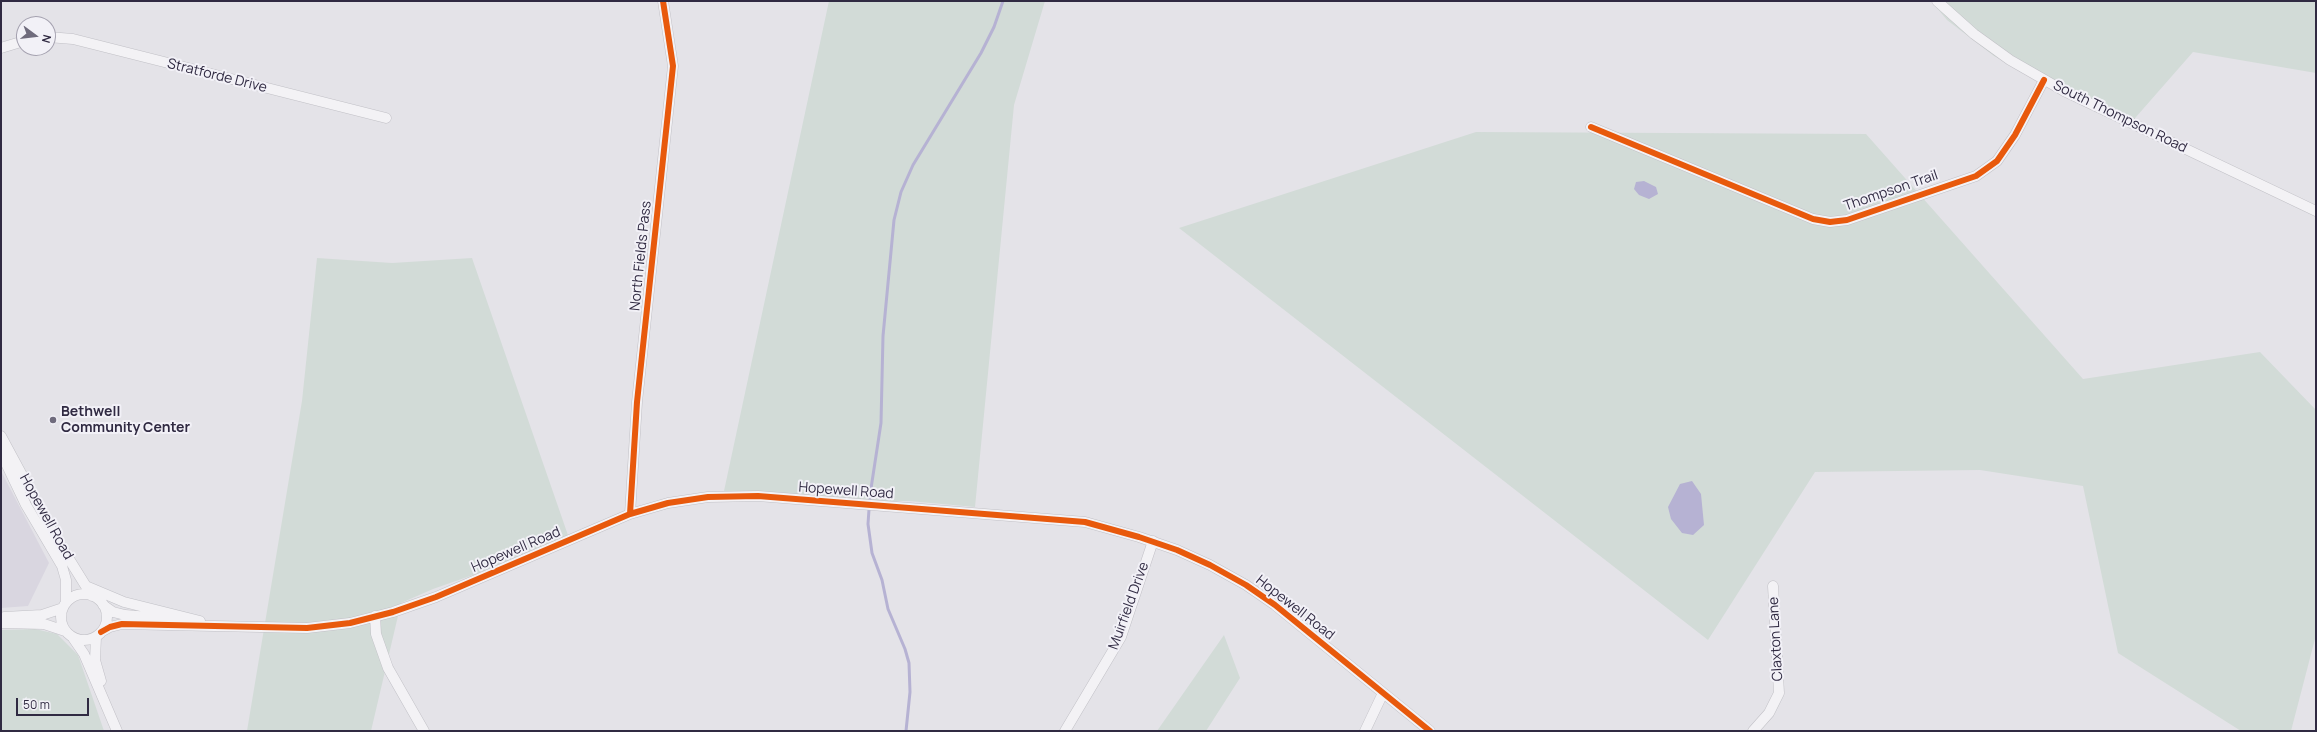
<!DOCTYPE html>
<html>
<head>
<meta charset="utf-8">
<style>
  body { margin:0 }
  #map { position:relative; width:2317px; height:732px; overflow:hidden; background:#e4e3e8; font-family:Manrope,sans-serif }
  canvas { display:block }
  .frame { position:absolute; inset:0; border:2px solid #302a42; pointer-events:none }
  .north { position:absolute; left:16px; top:16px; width:40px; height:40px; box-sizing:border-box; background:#f2f1f7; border:1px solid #a4a1af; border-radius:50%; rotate:105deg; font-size:11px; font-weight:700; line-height:16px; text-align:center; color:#302a42 }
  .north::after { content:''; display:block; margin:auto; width:14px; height:18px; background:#6f6b7c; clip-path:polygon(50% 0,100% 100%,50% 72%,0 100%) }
  .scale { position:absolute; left:16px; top:698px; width:73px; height:18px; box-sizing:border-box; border:2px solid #302a42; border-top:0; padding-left:5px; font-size:12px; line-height:14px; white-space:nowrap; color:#302a42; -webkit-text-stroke:3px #f2f1f7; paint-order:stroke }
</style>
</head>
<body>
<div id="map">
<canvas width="2317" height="732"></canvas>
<div class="frame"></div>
<div class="north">N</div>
<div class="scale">50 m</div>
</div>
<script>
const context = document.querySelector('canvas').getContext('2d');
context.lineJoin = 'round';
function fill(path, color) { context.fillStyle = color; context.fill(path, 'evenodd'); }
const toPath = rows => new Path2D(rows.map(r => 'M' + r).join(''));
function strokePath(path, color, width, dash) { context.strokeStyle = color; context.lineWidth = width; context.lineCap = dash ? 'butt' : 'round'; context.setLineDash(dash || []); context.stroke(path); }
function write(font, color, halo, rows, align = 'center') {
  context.font = font + ' Manrope,sans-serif'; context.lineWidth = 4; context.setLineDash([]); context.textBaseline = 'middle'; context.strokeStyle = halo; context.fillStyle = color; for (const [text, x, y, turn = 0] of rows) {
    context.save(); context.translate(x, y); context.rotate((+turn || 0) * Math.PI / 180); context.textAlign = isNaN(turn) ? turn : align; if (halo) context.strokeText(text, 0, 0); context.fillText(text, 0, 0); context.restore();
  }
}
fill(toPath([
  [1,471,49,563,28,606,1,608]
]), '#d9d6e0');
fill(toPath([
  [829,1,1045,1,1014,105,975,507,909,501,846,502,724,491],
  [1931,1,2316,1,2316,73,2193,52,2129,125,1994,56,1947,20],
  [1476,132,1866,134,2083,379,2260,352,2316,410,2316,635,2291,731,2241,731,2118,653,2083,486,1980,470,1815,472,1708,640,1179,228],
  [317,258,392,263,472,258,570,541,433,589,401,603,371,731,247,731,302,401],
  [35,629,57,634,78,655,104,731,1,731,1,630],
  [1224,635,1240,678,1206,731,1157,731]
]), '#d2dbd7');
fill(toPath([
  [1644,181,1656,187,1658,194,1649,199,1639,195,1634,189,1636,182],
  [1692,481,1701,494,1704,525,1693,535,1682,533,1671,519,1668,507,1680,484]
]), '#b6b2d3');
strokePath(toPath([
  [906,731,910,692,909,663,905,649,888,609,882,580,872,553,868,524,870,495,881,423,883,336,894,220,901,192,913,165,981,53,994,27,1003,1]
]), '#b6b2d3', 3);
const minor = toPath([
  [1937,1,1974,34,2010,60,2064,91,2316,211],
  [48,37,73,39,386,118],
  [1,48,24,41],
  [1591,127,1813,219,1830,222,1847,220,1976,176,1997,161,2015,135,2044,80],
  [1,436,56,538,92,596],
  [1,453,26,505,62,566,66,580,66,603],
  [630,514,637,402,673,66,663,1],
  [86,586,124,602,200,621],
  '61 617a23 23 0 1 1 46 0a23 23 0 1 1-46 0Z',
  [103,605,113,612,125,615,174,619],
  [375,616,376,634,388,668,424,731],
  [4,617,42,615,63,608],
  [1,623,44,624,65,631],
  [101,632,110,627,122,624,307,628,350,623,393,612,436,597,630,514,668,503,708,497,758,496,1085,522,1139,537,1177,550,1210,565,1246,585,1275,605,1430,731],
  [96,637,95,660,101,681],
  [73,638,84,654,117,731],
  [1065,731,1121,637,1153,541],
  [1365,731,1383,693],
  [1753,731,1769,713,1779,693,1773,586]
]);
strokePath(minor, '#c1c0c6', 11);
strokePath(minor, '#f3f2f5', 10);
strokePath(toPath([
  [1591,127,1813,219,1830,222,1847,220,1976,176,1997,161,2015,135,2044,80],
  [630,514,637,402,673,66,663,1],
  [101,632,110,627,122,624,307,628,350,623,393,612,436,597,630,514,668,503,708,497,758,496,1085,522,1139,537,1177,550,1210,565,1246,585,1275,605,1430,731]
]), '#e8590c', 6);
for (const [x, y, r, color] of [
  [53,420,4,"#6f6b7c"]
]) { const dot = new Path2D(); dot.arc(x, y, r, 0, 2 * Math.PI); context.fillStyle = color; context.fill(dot); strokePath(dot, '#f2f1f7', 1.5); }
write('14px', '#302a42', '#f2f1f7', [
  ["Stratforde Drive",217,76,14],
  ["South Thompson Road",2120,117,26],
  ["Thompson Trail",1891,191,-19],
  ["North Fields Pass",641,256,-84],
  ["Hopewell Road",846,491,4],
  ["Hopewell Road",46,517,61],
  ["Hopewell Road",516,550,-23],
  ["Muirfield Drive",1129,606,-70],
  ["Hopewell Road",1295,608,38],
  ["Claxton Lane",1776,639,-93]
]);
write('bold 14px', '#302a42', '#f2f1f7', [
  ["Bethwell",61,412],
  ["Community Center",61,428]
], 'left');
</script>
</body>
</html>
